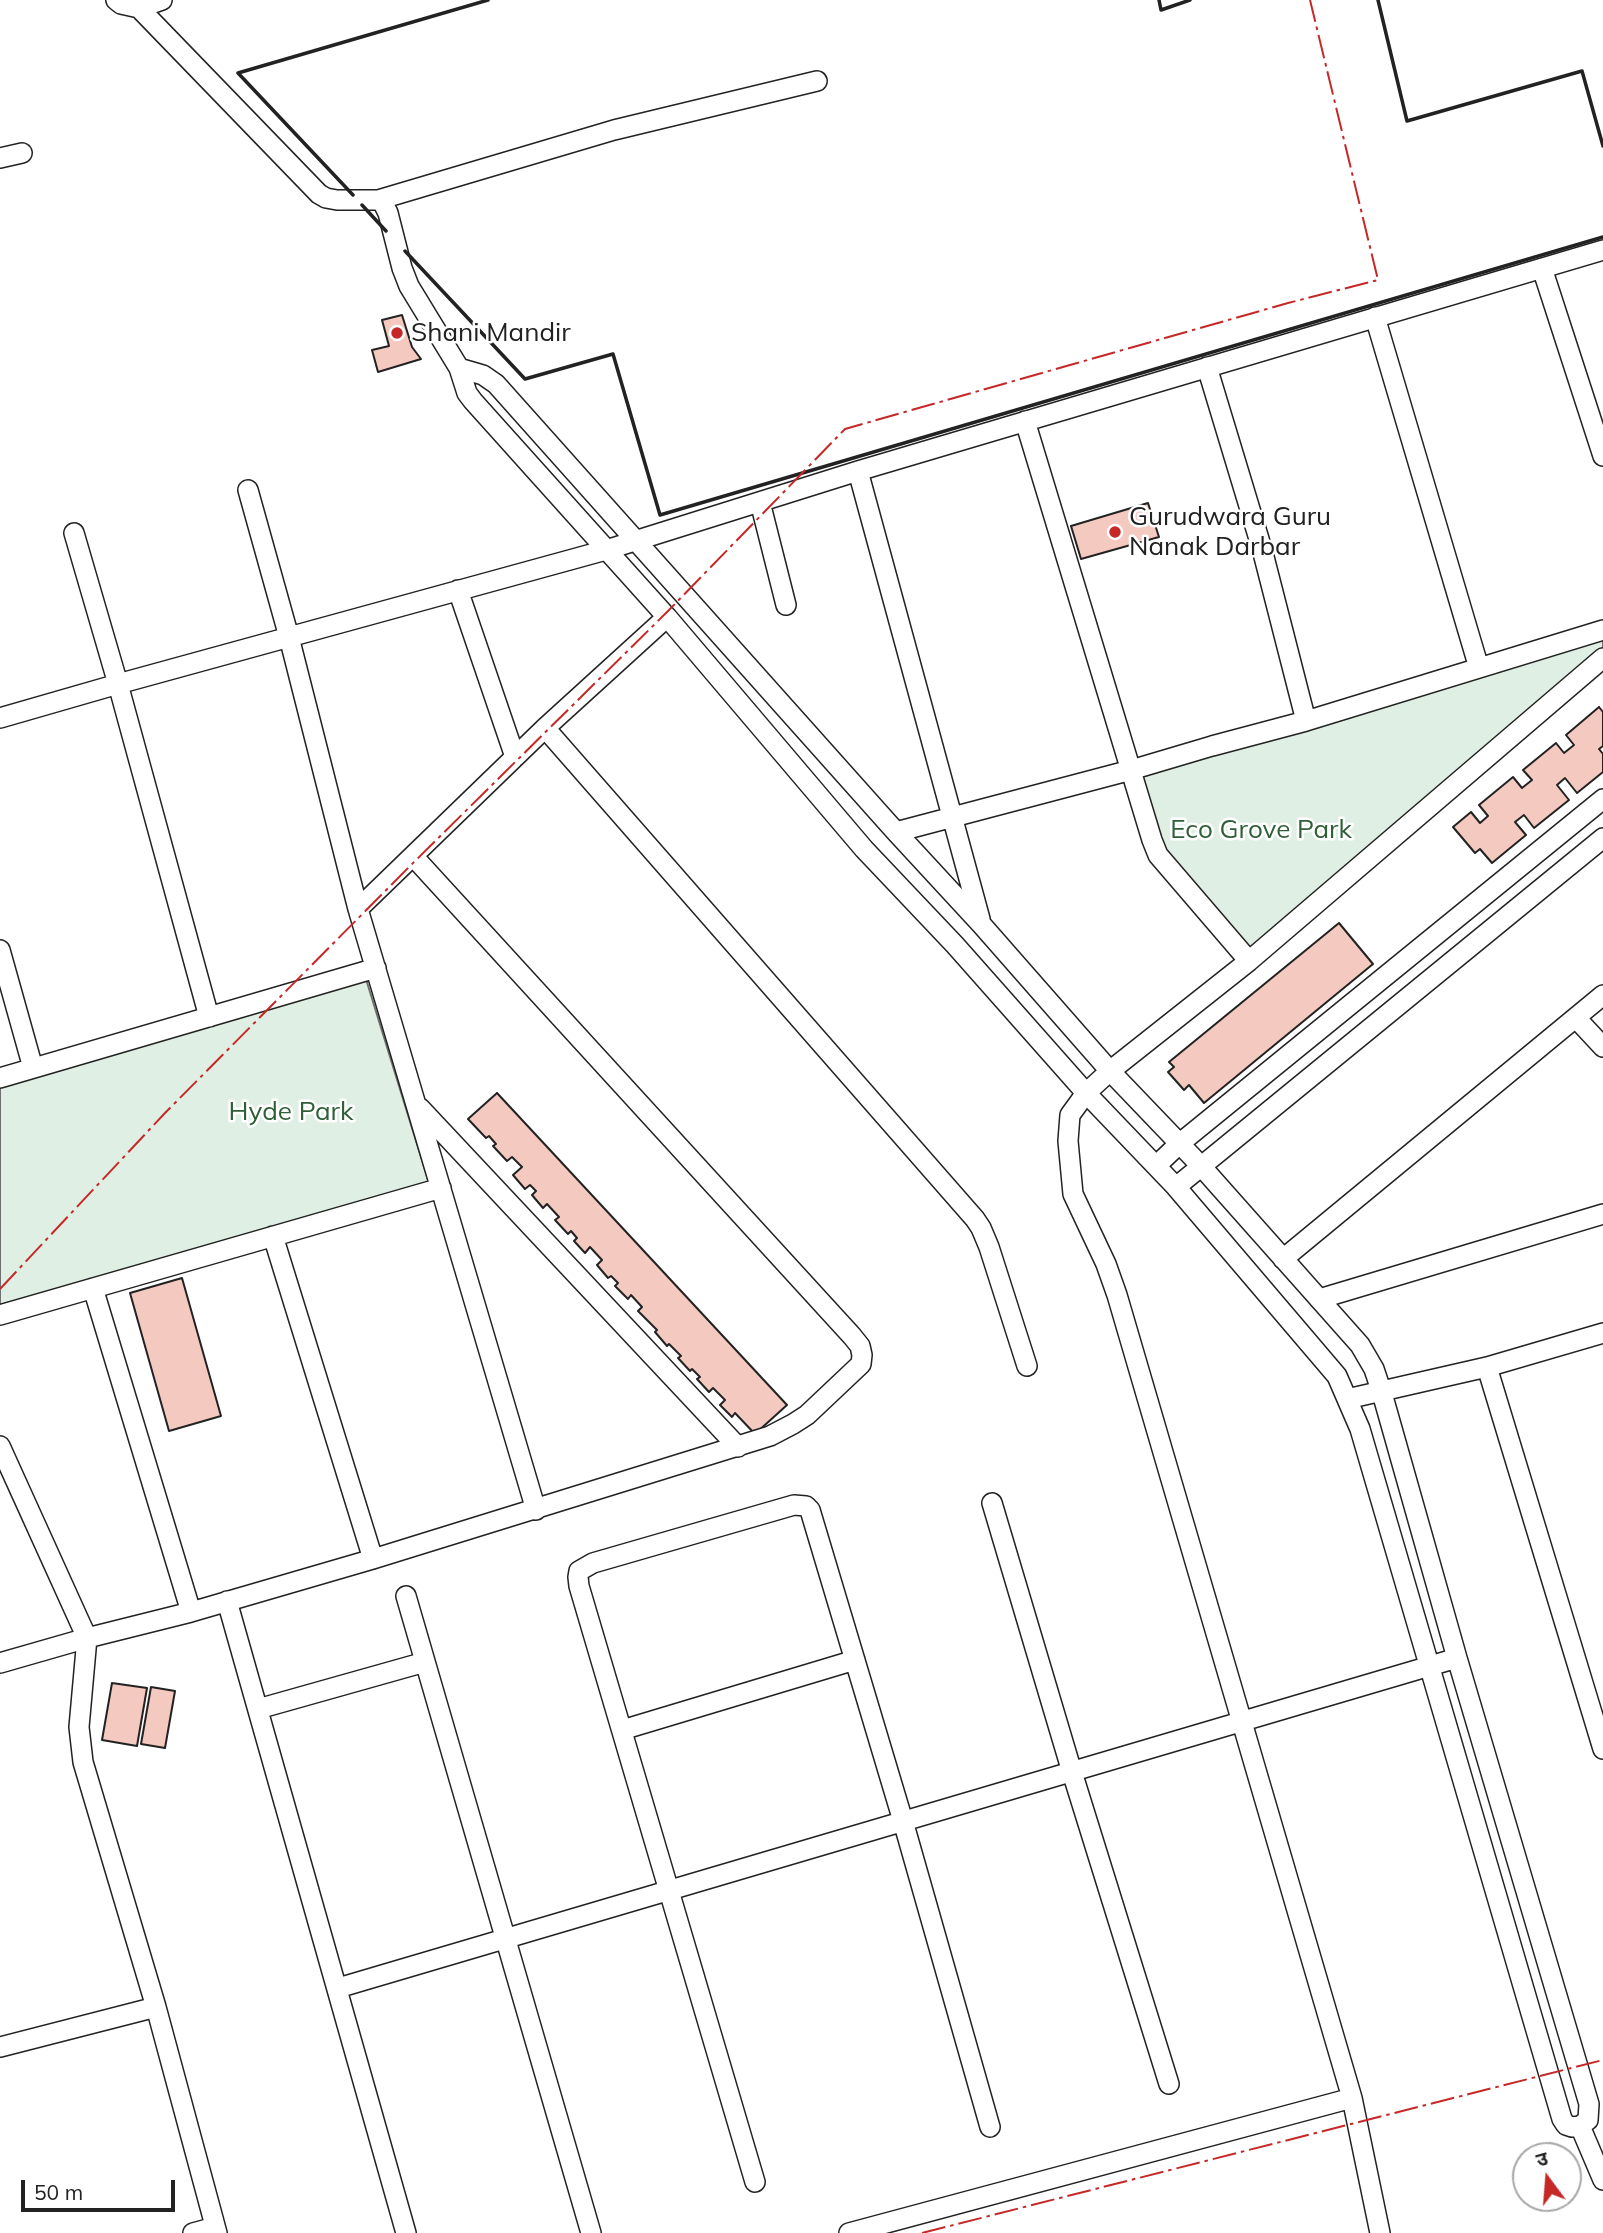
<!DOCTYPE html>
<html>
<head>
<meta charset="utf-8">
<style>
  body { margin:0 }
  #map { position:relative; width:1603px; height:2233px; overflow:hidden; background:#fff; font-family:Mulish,"Noto Sans Devanagari",sans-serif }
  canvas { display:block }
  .north { position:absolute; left:1512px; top:2142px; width:70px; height:70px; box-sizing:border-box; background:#fff; border:2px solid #a7a7a7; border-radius:50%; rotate:344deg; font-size:19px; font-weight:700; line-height:28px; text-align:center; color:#222 }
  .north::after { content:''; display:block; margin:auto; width:24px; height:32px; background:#c62828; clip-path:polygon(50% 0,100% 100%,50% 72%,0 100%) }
  .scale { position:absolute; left:21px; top:2180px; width:154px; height:32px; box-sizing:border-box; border:4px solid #222; border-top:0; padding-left:9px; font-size:21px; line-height:24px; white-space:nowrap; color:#222; -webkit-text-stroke:5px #fff; paint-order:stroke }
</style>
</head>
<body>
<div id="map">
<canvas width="1603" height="2233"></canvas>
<div class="north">उ</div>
<div class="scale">50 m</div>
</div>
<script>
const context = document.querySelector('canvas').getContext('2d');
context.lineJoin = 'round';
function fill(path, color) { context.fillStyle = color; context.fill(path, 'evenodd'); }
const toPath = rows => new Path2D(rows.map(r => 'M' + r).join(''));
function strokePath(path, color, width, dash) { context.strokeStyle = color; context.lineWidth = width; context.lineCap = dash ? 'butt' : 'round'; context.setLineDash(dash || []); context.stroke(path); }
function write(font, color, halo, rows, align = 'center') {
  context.font = font + ' Mulish,sans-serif'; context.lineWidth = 5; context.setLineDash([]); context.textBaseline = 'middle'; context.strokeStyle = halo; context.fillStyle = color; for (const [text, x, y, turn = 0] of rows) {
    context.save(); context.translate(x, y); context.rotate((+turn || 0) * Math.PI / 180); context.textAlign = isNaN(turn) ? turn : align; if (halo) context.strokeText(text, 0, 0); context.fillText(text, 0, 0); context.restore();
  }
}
const green = toPath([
  [1603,636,1603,650,1249,954,1162,849,1141,777,1603,636],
  [366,979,429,1183,0,1305,0,1087,366,979]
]);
fill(green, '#e0efe3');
strokePath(green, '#6f6f6f', 2);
const building = toPath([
  [402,315,412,347,421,359,378,372,372,350,389,346,382,320,402,315],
  [1148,503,1159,537,1081,559,1071,526,1148,503],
  [1599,707,1603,712,1603,746,1599,749,1603,754,1603,772,1577,793,1565,778,1557,785,1569,800,1534,828,1524,815,1515,822,1526,835,1492,863,1480,849,1475,853,1453,827,1471,812,1480,823,1488,816,1479,805,1513,777,1522,788,1532,780,1523,770,1556,743,1564,753,1574,745,1566,735,1599,707],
  [1339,923,1373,964,1204,1103,1189,1085,1184,1090,1168,1072,1174,1067,1169,1062,1339,923],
  [497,1093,787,1405,755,1434,735,1413,732,1417,720,1405,725,1400,713,1388,709,1392,697,1379,700,1377,692,1369,690,1371,678,1358,681,1356,669,1344,667,1346,655,1332,657,1330,638,1311,642,1307,631,1295,628,1299,615,1286,618,1283,611,1276,608,1278,597,1265,602,1260,590,1247,585,1253,574,1241,577,1238,571,1231,568,1234,555,1220,559,1217,547,1204,543,1208,532,1195,536,1191,530,1185,525,1189,513,1175,522,1167,512,1157,507,1161,493,1146,496,1144,489,1136,486,1138,468,1119,497,1093],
  [182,1278,221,1416,169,1431,130,1293,182,1278],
  [112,1683,147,1688,137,1746,102,1740,112,1683],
  [151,1687,175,1691,165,1748,141,1744,151,1687]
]);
fill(building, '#f3c9c0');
strokePath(building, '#222', 2);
const minor = toPath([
  [116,0,121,4,139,8,162,0],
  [139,0,139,8,319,194,326,198,337,200,378,200,383,203,388,213,402,268,409,286,459,368,467,393,473,401,667,617,864,849,955,945,1086,1093,1176,1187,1337,1376,1360,1429,1562,2119,1566,2125,1572,2127,1580,2126,1588,2120,1589,2104,1457,1658,1382,1393,1374,1369,1360,1345,1201,1166,1110,1071,981,924,896,832,496,384,483,375,459,368],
  [0,158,22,153],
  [378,200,614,130,817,81],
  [1542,268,1603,456],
  [1375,317,1479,668],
  [1207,367,1262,549,1306,721],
  [1025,421,1152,840,1158,855,1249,961],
  [858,471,980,919],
  [248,490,289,637,358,909,536,1510],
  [760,502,786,605],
  [74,533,118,684,209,1017],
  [458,590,515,757],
  [0,718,118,684,606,550,858,471,1603,250],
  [545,728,975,1219,981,1228,989,1247,1027,1366],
  [896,832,1131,770,1212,746,1306,721,1603,630],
  [358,909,545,728,667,617],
  [0,950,33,1068],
  [1576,1018,1603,1047],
  [0,1078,376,968],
  [420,1108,738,1447],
  [1156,1166,1179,1144,1603,799],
  [1176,1187,1603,838],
  [273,1236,373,1559],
  [1283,1259,1603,995],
  [93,1288,191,1612],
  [1319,1299,1603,1214],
  [0,1315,441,1188],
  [1487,1367,1603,1749],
  [1347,1399,1487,1367,1603,1333],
  [0,1446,87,1638,79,1727,83,1762,156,2007,217,2233],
  [992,1503,1072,1772,1169,2084],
  [406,1596,591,2233],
  [227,1601,406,2233],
  [0,1663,87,1638,191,1612,373,1559,770,1436,793,1424,807,1415,861,1364,862,1355,860,1346,852,1336,413,856],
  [258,1709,425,1662],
  [622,1730,855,1660],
  [338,1988,1457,1658],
  [0,2047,156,2007],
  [1580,2126,1603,2180],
  [755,2182,579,1586,578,1577,579,1571,593,1563,794,1505,806,1506,810,1510,903,1821,990,2127],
  [193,2233,215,2227],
  [849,2233,1352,2098],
  [1380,2233,1352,2098,1117,1295,1106,1264,1073,1194,1068,1141,1070,1115,1086,1093,1110,1071,1249,961,1603,658]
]);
strokePath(minor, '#222', 22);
strokePath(minor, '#fff', 19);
strokePath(toPath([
  [1159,0,1161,10,1190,0],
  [1378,0,1407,121,1582,71,1603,146],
  [353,195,238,73,488,0],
  [362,205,386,231],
  [405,251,525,379,613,354,660,515,1603,237]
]), '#222', 3.5);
strokePath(toPath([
  [0,1289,165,1113,411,865,669,610,845,429,1288,303,1378,280,1310,0],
  [922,2233,1603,2060]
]), '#c62828', 2, [24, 5, 3.5, 5]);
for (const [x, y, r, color] of [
  [397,333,7,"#c62828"],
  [1115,532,7,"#c62828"]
]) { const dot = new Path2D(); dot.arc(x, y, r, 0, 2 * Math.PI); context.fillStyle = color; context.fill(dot); strokePath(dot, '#fff', 2.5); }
write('26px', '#222', '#fff', [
  ["Shani Mandir",411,333],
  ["Gurudwara Guru",1129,517],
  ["Nanak Darbar",1129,547]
], 'left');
write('26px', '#2f5e38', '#fff', [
  ["Eco Grove Park",1261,830],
  ["Hyde Park",291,1112]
]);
</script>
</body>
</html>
